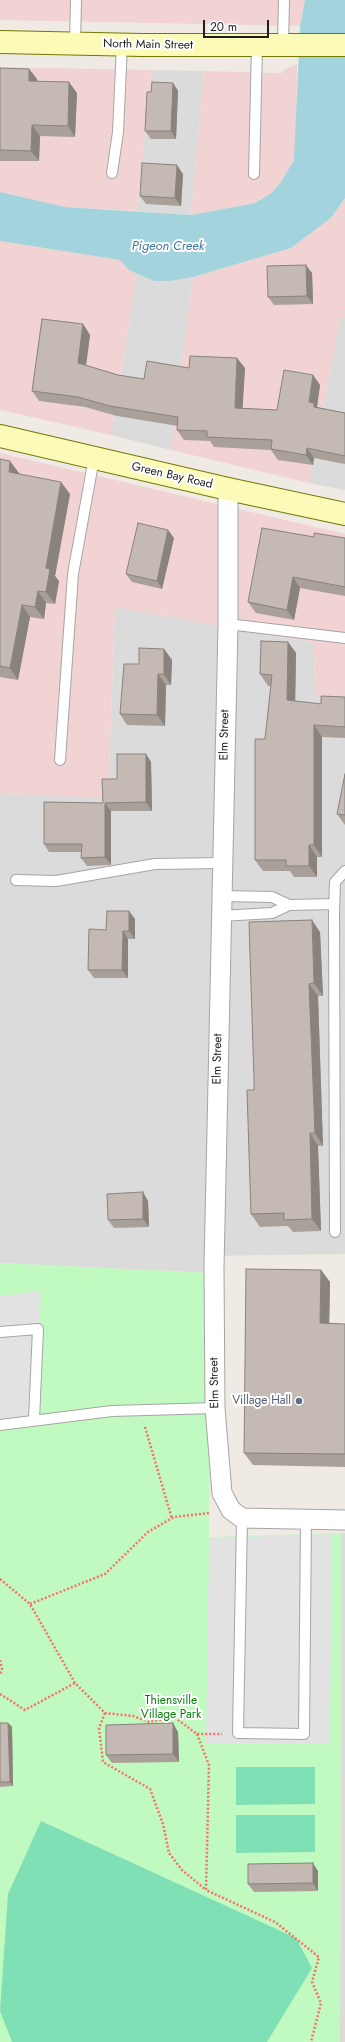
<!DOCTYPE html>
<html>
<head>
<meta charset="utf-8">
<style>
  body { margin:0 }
  #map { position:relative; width:345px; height:2042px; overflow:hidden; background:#efebe4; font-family:Jost,sans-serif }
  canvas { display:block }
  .scale { position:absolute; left:203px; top:20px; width:66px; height:18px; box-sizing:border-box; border:2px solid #1e1e1e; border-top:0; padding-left:5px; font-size:12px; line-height:14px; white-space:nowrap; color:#1e1e1e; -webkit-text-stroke:3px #fff; paint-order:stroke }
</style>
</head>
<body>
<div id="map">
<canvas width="345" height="2042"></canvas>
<div class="scale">20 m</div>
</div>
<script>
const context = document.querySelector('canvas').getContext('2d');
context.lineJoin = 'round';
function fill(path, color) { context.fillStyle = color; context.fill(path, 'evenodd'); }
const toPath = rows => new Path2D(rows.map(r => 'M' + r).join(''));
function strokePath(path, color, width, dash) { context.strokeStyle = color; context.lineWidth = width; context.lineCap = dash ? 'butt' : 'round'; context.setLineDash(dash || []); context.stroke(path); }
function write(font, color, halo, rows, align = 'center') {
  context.font = font + ' Jost,sans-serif'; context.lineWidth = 4; context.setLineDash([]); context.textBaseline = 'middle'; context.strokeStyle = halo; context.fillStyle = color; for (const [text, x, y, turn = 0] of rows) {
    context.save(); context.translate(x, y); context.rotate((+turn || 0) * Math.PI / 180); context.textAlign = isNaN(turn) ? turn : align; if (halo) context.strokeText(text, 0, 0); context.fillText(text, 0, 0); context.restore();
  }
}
fill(toPath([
  [152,70,204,71,191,215,137,211],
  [137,273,154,281,170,281,193,277,171,450,111,435],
  [340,318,345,318,345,490,309,483],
  [115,607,314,643,315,696,345,696,345,1254,210,1256,211,1273,0,1263,0,794,108,797],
  [341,1533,345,1533,345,2042,340,2042]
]), '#dcdbdb');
fill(toPath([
  [0,0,305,0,300,26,0,20],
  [297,64,296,149,294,160,279,185,270,194,255,203,191,215,204,71,281,73,285,69],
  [0,67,152,70,137,211,65,207,0,192],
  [345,198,345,318,340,318,309,483,171,450,193,277,291,248,331,218],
  [0,241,121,260,129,270,137,273,111,435,0,410],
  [0,453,345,534,345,696,315,696,314,643,115,607,108,798,0,794]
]), '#f1d3d3');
fill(toPath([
  [0,1263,211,1273,209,1537,341,1533,340,2042,0,2042]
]), '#c0fac1');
fill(toPath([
  [236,1767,315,1767,315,1804,236,1805],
  [236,1815,315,1815,315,1852,236,1853],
  [41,1821,296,1938,312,1968,267,2042,12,2042,0,2011,8,1894]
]), '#80e0b5');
fill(toPath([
  [41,1291,34,1420,0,1425,0,1296],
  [332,1534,330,1743,206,1743,209,1538]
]), '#e2e2e2');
fill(toPath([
  [305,0,345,0,345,198,331,218,291,248,193,277,170,281,154,281,129,270,120,260,0,241,0,192,65,207,191,215,255,203,270,194,279,185,294,160,300,26]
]), '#a3d4de');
const lane = toPath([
  [75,44,76,0],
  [283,45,284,0],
  [112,173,118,132,122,45],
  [254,174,257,45],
  [228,624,345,638],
  [60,760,73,574,94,458],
  [16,880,56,881,155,864,222,863],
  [221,896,272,897,289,905],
  [221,916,272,913,289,905,334,904],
  [335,1232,334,911,335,882,345,871],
  [0,1332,38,1329,34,1420],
  [0,1425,112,1411,215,1408],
  [242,1518,238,1733,304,1734,306,1518]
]);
const street = toPath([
  [228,489,228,624,214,1267,215,1408,222,1493,231,1510,242,1518,345,1520]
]);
const secondary = toPath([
  [0,42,142,45,345,45],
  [0,436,228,489,345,514]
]);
strokePath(lane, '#a5a5a5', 12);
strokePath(street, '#a5a5a5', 21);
strokePath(secondary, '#727803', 24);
strokePath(toPath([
  [145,1427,172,1519],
  [0,1579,30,1604,75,1683,105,1713,133,1716,149,1722,174,1717,197,1734,222,1734],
  [30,1604,105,1574,148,1532,174,1517,210,1513],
  [0,1660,2,1669,0,1675],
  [0,1694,25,1710,75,1683],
  [105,1713,99,1728,103,1762,150,1789,163,1824,169,1853,182,1870,206,1890],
  [197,1734,209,1765,206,1890,275,1922,319,1957,312,1982,321,2003,311,2042]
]), '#fd6e68', 2.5, [2, 2]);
strokePath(lane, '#fff', 10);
strokePath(street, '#fff', 19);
strokePath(secondary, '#fbfab7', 22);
fill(toPath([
  [0,68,29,69,37,79,37,81,77,93,75,137,40,136,39,161,0,161],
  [173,83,178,91,176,139,151,139,145,131,151,92],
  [183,174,181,206,146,204,140,196],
  [312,273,313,304,274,305,268,297],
  [83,324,90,335,86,365,118,375,144,379,189,368,245,368,242,408,277,410,313,375,320,385,317,407,345,413,345,464,314,458,313,465,278,460,271,450,214,447,210,441,184,440,177,430,178,426,117,416,85,407,39,401,32,391],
  [0,459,19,473,19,474,70,494,55,576,59,581,55,604,46,603,44,619,30,617,18,680,0,677],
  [314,537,345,538,345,596,300,588,294,620,256,613,248,602],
  [174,538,162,589,132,582,126,574],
  [288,642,296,653,295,701,321,704,345,697,345,738,322,737,322,857,317,857,317,877,294,877,290,871,263,871,255,860,265,739,271,686,268,686,260,674],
  [164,649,172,660,171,685,166,685,165,726,127,725,120,714,139,664],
  [146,754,151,762,152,811,111,811,111,865,87,866,81,858,82,852,49,852,44,844,103,803,117,779],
  [345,774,345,825,337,814],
  [135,919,135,939,128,939,128,978,94,978,88,970,106,930],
  [320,932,323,996,318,996,323,1146,318,1146,321,1231,293,1232,288,1226,260,1227,251,1214,254,1090],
  [148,1201,149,1227,114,1228,108,1220],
  [321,1270,330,1282,329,1323,345,1324,345,1467,253,1465,244,1453],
  [0,1723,8,1723,12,1727,13,1786,0,1787],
  [178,1732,179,1762,112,1763,106,1755],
  [318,1871,318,1891,254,1892,248,1884]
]), '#a9a09a');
fill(toPath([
  [29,69,37,79,37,92,29,81],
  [69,82,77,93,75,137,68,126],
  [173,83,178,91,176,139,171,131],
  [32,125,40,136,39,161,31,151],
  [177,165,183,174,181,206,175,198],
  [306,265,312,273,313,304,307,296],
  [83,324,90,335,85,373,78,363],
  [237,358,245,368,242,418,235,408],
  [313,375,320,385,317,407,321,413,309,402],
  [307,448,314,458,313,465,306,455],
  [10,461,19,473,17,484,9,472],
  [61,482,70,494,55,576,59,581,55,604,46,592,46,568],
  [168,530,174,538,162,589,157,581],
  [293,577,300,588,294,620,287,610],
  [38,591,46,603,44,619,35,607],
  [22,605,30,617,18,680,10,668],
  [288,642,296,653,295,712,287,700],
  [164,649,172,660,171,685,164,674],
  [158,674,166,685,165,726,157,715],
  [314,725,322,737,322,857,314,845],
  [146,754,151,762,152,811,146,802],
  [105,803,111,811,111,865,105,857],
  [309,845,317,857,317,877,309,866],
  [129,911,135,919,135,939,129,931],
  [312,920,320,932,323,996,314,983],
  [123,931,128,939,128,978,122,970],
  [309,984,318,996,323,1146,315,1133],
  [310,1133,318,1146,321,1231,312,1219],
  [143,1192,148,1201,149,1227,143,1219],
  [321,1270,330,1282,329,1336,320,1323],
  [8,1723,12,1727,13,1786,10,1782],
  [173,1723,178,1732,179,1762,173,1754],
  [313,1863,318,1871,318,1891,313,1883]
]), '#89827d');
const building = toPath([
  [0,68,29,69,29,81,69,82,68,126,32,125,31,151,0,150,0,68],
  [152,82,173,83,171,131,145,131,147,92,151,92,152,82],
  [142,163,177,165,175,198,140,196,142,163],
  [306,265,307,296,268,297,267,266,306,265],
  [42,319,83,324,78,363,118,375,144,379,147,361,189,368,190,356,237,358,235,408,277,410,284,370,313,375,309,402,314,403,314,407,345,413,345,456,307,448,306,455,271,449,272,440,207,437,207,431,177,430,178,417,110,406,78,397,32,391,42,319],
  [0,459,10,461,9,472,61,482,46,568,50,569,46,592,38,591,35,607,22,605,10,668,0,666,0,459],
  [138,523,168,530,157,581,126,574,138,523],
  [262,528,314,537,314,533,345,538,345,587,293,577,287,610,248,602,262,528],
  [261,641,288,642,287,700,321,704,321,696,345,697,345,727,314,725,314,845,309,845,309,866,286,866,286,860,255,860,255,739,265,739,272,675,260,674,261,641],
  [139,648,164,649,164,674,158,674,157,715,120,714,124,664,139,664,139,648],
  [117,754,146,754,146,802,105,803,105,857,81,858,82,844,44,844,44,802,103,803,102,779,117,779,117,754],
  [345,774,345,815,337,814,345,774],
  [107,911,129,911,129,931,123,931,122,970,88,970,89,929,106,930,107,911],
  [312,920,314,983,309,984,315,1133,310,1133,312,1219,284,1220,284,1213,251,1214,247,1090,254,1090,254,1079,249,922,312,920],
  [143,1192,143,1219,108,1220,107,1194,143,1192],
  [246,1269,321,1270,320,1323,345,1324,345,1454,244,1453,246,1269],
  [0,1723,8,1723,10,1782,0,1782,0,1723],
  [173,1723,173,1754,106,1755,106,1725,173,1723],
  [313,1863,313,1883,248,1884,248,1864,313,1863]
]);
fill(building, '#c4bab3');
strokePath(building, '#89827d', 1);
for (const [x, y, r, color] of [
  [299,1401,4,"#5c6f8a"]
]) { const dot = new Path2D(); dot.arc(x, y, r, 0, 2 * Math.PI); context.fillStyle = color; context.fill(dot); strokePath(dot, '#fff', 1.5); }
write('12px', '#1e1e1e', '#fff', [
  ["North Main Street",148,45,1],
  ["Green Bay Road",172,476,13],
  ["Elm Street",225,735,-89],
  ["Elm Street",218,1059,-89],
  ["Elm Street",215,1383,-91]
]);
write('12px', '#4e5e75', '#fff', [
  ["Village Hall",291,1401]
], 'right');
write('12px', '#097f0c', '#fff', [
  ["Thiensville",171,1701],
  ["Village Park",171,1715]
]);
write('italic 13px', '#4277a0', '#fff', [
  ["Pigeon Creek",168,247]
]);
</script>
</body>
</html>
